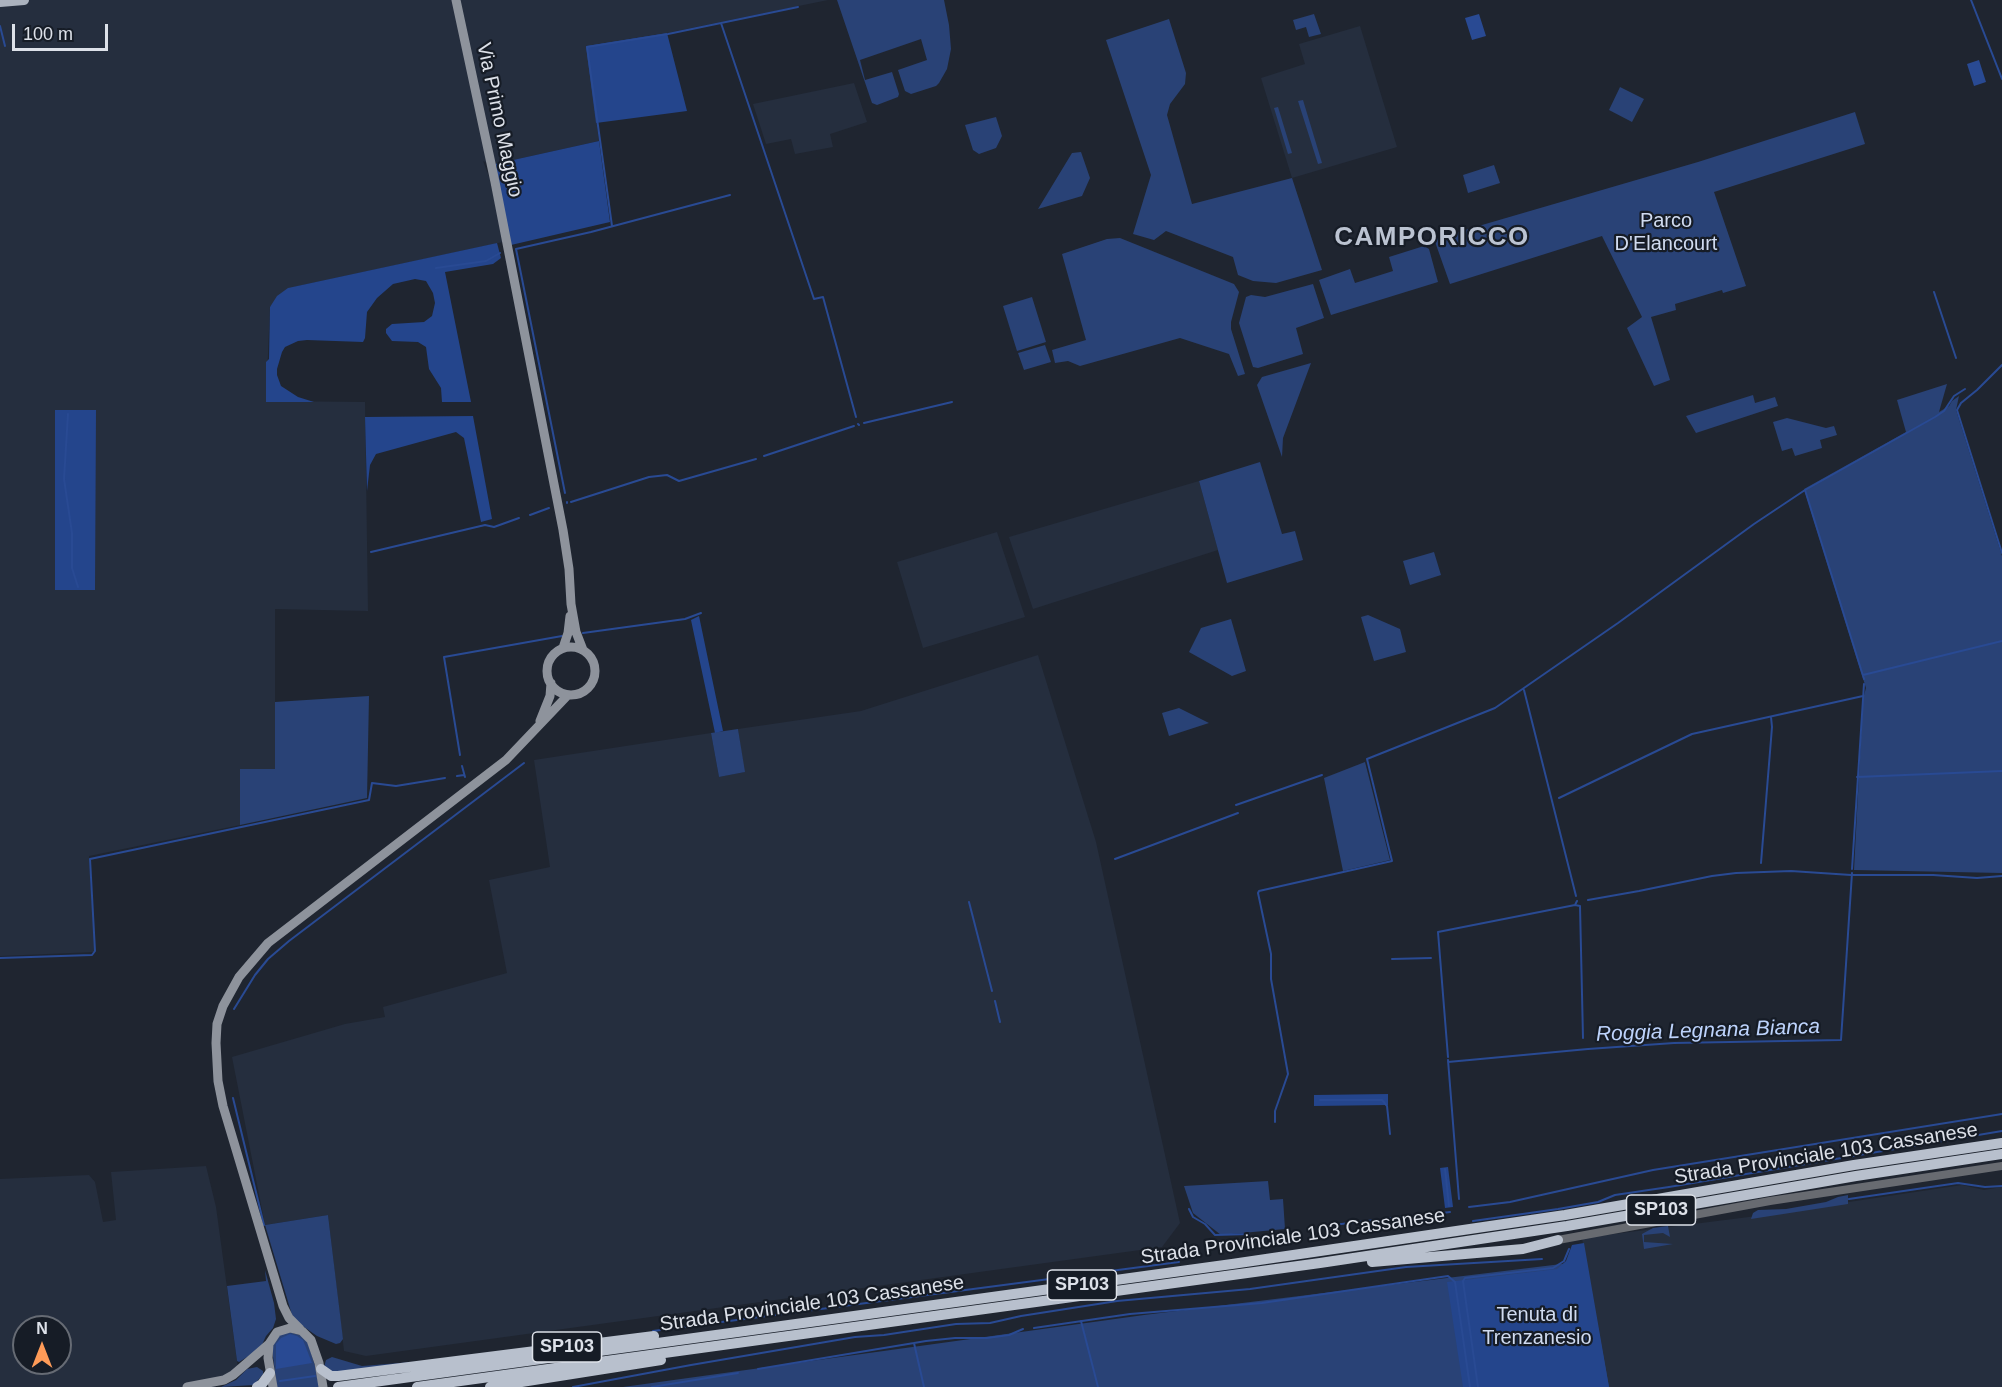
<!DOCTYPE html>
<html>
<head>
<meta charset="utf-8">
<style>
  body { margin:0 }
  #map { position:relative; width:2002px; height:1387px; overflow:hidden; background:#1f2530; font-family:Helvetica,sans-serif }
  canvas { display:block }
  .north { position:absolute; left:12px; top:1315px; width:60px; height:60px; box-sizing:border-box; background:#161c26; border:2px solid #666b74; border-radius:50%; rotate:0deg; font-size:16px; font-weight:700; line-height:24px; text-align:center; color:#dde1e9 }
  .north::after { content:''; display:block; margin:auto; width:21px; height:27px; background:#fe9b58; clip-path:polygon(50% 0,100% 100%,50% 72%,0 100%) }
  .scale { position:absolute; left:12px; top:24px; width:96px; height:27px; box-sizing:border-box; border:3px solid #dde1e9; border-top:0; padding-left:8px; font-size:18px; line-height:21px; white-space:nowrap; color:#dde1e9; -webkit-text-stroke:4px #161c26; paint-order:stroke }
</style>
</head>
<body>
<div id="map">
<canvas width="2002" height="1387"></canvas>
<div class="north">N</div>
<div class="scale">100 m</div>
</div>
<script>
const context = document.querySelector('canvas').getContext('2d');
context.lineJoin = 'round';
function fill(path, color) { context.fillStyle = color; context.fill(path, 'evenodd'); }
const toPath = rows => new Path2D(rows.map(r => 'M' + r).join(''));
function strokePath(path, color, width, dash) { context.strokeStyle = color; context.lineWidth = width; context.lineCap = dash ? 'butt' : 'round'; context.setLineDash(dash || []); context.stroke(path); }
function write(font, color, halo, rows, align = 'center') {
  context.font = font + ' Helvetica,sans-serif'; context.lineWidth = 4.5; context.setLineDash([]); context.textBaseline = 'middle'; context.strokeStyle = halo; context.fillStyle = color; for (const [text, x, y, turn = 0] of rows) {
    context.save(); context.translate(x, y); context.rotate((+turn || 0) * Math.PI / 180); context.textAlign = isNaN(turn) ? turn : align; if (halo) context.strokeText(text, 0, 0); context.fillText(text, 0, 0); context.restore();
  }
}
fill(toPath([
  [0,0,828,0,667,33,586,46,599,141,491,165,483,161,490,179,503,242,289,288,270,307,266,401,365,402,368,611,275,609,275,769,240,769,240,825,89,856,95,952,0,956],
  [1360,26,1397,147,1292,178,1261,78,1305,64,1299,44],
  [854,83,867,122,830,134,833,147,795,154,791,139,766,144,753,104],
  [1199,481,1218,550,1033,609,1009,537],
  [997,532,1025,617,923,648,897,562],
  [1038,655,1096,842,1180,1223,1162,1247,366,1356,344,1351,328,1215,265,1225,232,1057,345,1024,385,1017,383,1007,507,973,489,880,550,867,534,760,711,733,719,777,744,772,738,729,861,711],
  [206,1166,216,1207,239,1376,214,1387,0,1387,0,1179,89,1175,95,1182,103,1222,116,1220,111,1172],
  [24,1327,60,1327,60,1363,24,1363],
  [1962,1185,1984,1190,2002,1187,2002,1387,1607,1387,1582,1238,1749,1217]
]), '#252e3e');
fill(toPath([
  [837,0,944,0,949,25,951,49,947,69,939,83,936,86,911,94,905,91,898,70,927,60,921,39,860,60,865,80,892,72,899,94,898,97,877,105,872,103],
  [1314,14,1321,34,1309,37,1306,27,1296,30,1293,20],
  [1169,19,1186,73,1185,84,1170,104,1167,115,1192,204,1292,178,1322,270,1276,283,1253,281,1238,275,1233,257,1166,231,1154,240,1133,234,1151,175,1106,40],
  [1620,87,1644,99,1632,122,1609,110],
  [1303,100,1322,163,1318,164,1298,101],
  [1278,107,1292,153,1288,154,1274,108],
  [1855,112,1865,144,1714,192,1746,286,1723,293,1722,290,1675,304,1676,310,1651,317,1670,380,1654,386,1627,328,1642,317,1602,236,1450,284,1434,239,1698,162],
  [996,117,1002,136,996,148,979,154,973,150,965,125],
  [1081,152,1090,178,1082,196,1038,209,1072,153],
  [1494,165,1500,183,1468,193,1463,175],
  [1120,238,1234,284,1239,292,1231,322,1231,329,1245,374,1238,376,1229,354,1180,338,1080,366,1068,361,1055,363,1052,350,1086,340,1062,254,1107,239],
  [1424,246,1429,249,1438,282,1331,315,1319,280,1350,269,1355,283,1393,271,1389,257],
  [1313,284,1324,318,1296,328,1303,354,1258,368,1253,367,1239,323,1246,297,1251,295,1265,297],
  [1032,297,1046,342,1017,351,1003,306],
  [1045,345,1051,362,1024,370,1018,353],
  [1311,363,1283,438,1282,457,1257,385,1262,377],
  [1947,384,1939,412,1949,406,1952,401,1959,396,1956,410,2002,556,2002,873,1854,870,1863,699,1866,688,1804,489,1906,432,1897,400],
  [1753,395,1755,403,1775,397,1778,406,1696,433,1686,416],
  [1787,418,1826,428,1834,426,1837,435,1820,440,1822,448,1795,456,1792,448,1782,451,1773,422],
  [1260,462,1282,534,1295,531,1303,560,1227,583,1199,481],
  [1434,552,1441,575,1410,585,1403,561],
  [1368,615,1400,629,1406,652,1374,661,1361,617],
  [1231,619,1246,671,1232,676,1189,652,1201,628],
  [369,696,367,798,240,825,240,769,275,769,275,702],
  [1179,708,1209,723,1169,736,1162,713],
  [738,729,745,772,719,777,711,733],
  [1365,762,1390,860,1343,871,1324,778],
  [1268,1181,1270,1200,1283,1199,1285,1229,1221,1235,1193,1213,1184,1186],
  [1848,1195,1848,1204,1751,1219,1753,1213,1758,1210,1786,1209,1826,1202,1838,1197],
  [328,1215,343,1339,340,1343,336,1344,317,1336,297,1322,292,1315,265,1225],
  [1668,1226,1670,1237,1663,1233,1644,1235,1644,1242,1673,1244,1644,1249,1642,1234,1653,1228],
  [1586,1261,1609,1387,623,1387,1144,1315],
  [265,1270,274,1303,276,1319,273,1328,266,1336,260,1349,239,1362,237,1361,227,1286,266,1281],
  [289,1332,303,1336,308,1343,315,1366,319,1387,277,1387,272,1349,275,1341,280,1335],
  [332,1357,362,1366,412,1362,338,1376,324,1367,326,1360],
  [257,1367,263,1371,263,1374,254,1385,221,1387,236,1380,247,1369]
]), '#294276');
fill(toPath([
  [667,33,687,111,596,123,586,46],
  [599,141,610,222,511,245,495,164],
  [497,243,501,258,493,264,445,272,471,402,442,402,441,388,429,369,426,347,418,342,392,341,386,333,386,329,392,324,424,322,432,316,435,303,433,293,426,281,415,279,393,284,377,298,367,312,365,338,363,342,307,340,298,341,285,347,282,352,277,369,277,375,281,386,298,397,314,402,266,402,266,362,269,359,270,307,277,296,288,288],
  [55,410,96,410,95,590,55,590],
  [473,416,492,519,481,522,464,438,456,432,376,454,370,465,367,491,365,417],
  [699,616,723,731,715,733,691,620],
  [1388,1094,1388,1105,1314,1106,1314,1095],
  [1448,1167,1453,1207,1445,1208,1440,1168],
  [1584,1243,1609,1387,1463,1387,1447,1282,1557,1269,1566,1261,1572,1245]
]), '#24458c');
fill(toPath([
  [1479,14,1486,36,1472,40,1465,18],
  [1979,60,1986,82,1974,86,1967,64],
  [290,1334,297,1336,303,1340,312,1363,276,1369,276,1344,281,1338]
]), '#294a93');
strokePath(toPath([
  [1971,0,2002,79],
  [721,23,814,299,823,297,856,417],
  [0,26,5,46],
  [612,226,587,47,668,34,798,7],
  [436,268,486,261,500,253],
  [1934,292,1956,358],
  [2002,365,1977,390,1961,403,1957,410,2002,553],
  [68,414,64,479,72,533,72,568,78,587],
  [864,423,952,402],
  [858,424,859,425],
  [764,456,854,426],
  [1805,490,1864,679],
  [565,493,516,249,591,232,730,195],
  [567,502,567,503],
  [571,502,649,477,667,475,679,481,756,459],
  [530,515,549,508],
  [371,552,485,525,494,527,519,518],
  [583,633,685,619,701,613],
  [1863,675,2002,641],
  [1524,690,1576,896],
  [460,755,444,657,562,636],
  [462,766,465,777],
  [457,776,464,775],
  [1857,777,2002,771],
  [1559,798,1692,734,1863,696],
  [1236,805,1322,775],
  [1115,859,1238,813],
  [1761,863,1772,727,1771,717],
  [1852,869,1864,684],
  [1588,900,1639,891,1712,876,1736,873,1791,871,1851,875,1933,875,1977,878,2002,876],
  [969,902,992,991],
  [1575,905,1580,906,1583,1038],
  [0,958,92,955,95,951,90,859,369,800,372,783,396,786,445,778],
  [1392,959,1431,958],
  [995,1001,1000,1022],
  [234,1009,255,975,268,959,289,941,524,763],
  [1448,1057,1438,932,1575,905,1577,901],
  [1448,1060,1459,1199],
  [1448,1062,1588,1049,1674,1043,1841,1040,1852,873],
  [233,1098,264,1225],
  [1320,1100,1382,1100,1387,1106,1390,1134],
  [1275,1122,1275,1111,1288,1074,1271,979,1271,954,1258,893,1259,891,1392,861,1367,759,1495,708,1618,623,1754,524,1805,490,1935,417,1944,411,1954,396,1965,389],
  [1445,1169,1449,1206],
  [1849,1199,1958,1183,1985,1187,2002,1186],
  [1469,1207,1510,1202,1653,1170,2002,1114],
  [1189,1209,1193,1217,1205,1224,1215,1235,1249,1234],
  [1417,1216,1450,1212],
  [1383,1219,1410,1216],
  [1473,1221,1558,1209,1598,1202,1615,1195,1669,1187,2002,1131],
  [1324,1226,1376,1220],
  [1081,1321,1098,1387],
  [1034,1328,1130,1314,1262,1303,1448,1276,1455,1282,1470,1387],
  [653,1331,1179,1262],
  [914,1343,924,1387],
  [758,1369,926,1341,955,1338,987,1338,1009,1335,1023,1329],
  [280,1381,315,1376],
  [573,1387,691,1365,855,1337,884,1335,956,1324,990,1323,1021,1316,1117,1301,1250,1289,1406,1267,1542,1259],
  [652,1387,738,1373],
  [1478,1387,1463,1281,1465,1278,1553,1268,1564,1261,1569,1249]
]), '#294a93', 2);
strokePath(toPath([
  [1558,1240,1770,1201,2002,1166]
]), '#686b71', 8);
strokePath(toPath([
  [456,0,495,182,563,530,569,569,571,604,576,632,583,650],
  '547 671a24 24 0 1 1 48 0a24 24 0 1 1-48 0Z',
  [563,648,568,633,570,616],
  [540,721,550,696,551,683],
  [300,1329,289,1318,283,1306,223,1106,218,1081,216,1043,217,1024,223,1006,239,977,268,943,506,760,568,695],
  [187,1387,224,1380,233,1375,269,1344],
  [273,1387,268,1358,269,1344,277,1332,290,1328,302,1331,311,1340,319,1363,323,1387]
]), '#8e939c', 9);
strokePath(toPath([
  [0,2,24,0]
]), '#abb2be', 10);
strokePath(toPath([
  [1372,1262,1523,1249,1558,1240],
  [321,1369,331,1376,338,1376,654,1336],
  [257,1387,262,1384,270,1373],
  [338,1387,1232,1264,1565,1215,1854,1165,2002,1143],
  [417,1387,1320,1263,1567,1226,1856,1176,2002,1154],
  [490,1387,661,1360]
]), '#b8c0cd', 10);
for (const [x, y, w] of [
  [1661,1210,69],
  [1082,1285,69],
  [567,1347,69]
]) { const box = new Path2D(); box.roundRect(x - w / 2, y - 15, w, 30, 4.5); context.fillStyle = '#161c26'; context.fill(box); strokePath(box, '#dde1e9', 1.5); }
write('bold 18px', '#dde1e9', null, [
  ["SP103",1661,1210],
  ["SP103",1082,1285],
  ["SP103",567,1347]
]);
write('20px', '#dde1e9', '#161c26', [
  ["Via Primo Maggio",499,120,78],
  ["Strada Provinciale 103 Cassanese",1826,1154,-9],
  ["Strada Provinciale 103 Cassanese",1293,1237,-8],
  ["Strada Provinciale 103 Cassanese",812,1304,-8]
]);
write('20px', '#d0dbf0', '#161c26', [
  ["Parco",1666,221],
  ["D'Elancourt",1666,244],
  ["Tenuta di",1537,1315],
  ["Trenzanesio",1537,1338]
]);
write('italic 21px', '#bdd3fc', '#161c26', [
  ["Roggia Legnana Bianca",1708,1031,-2]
]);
context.letterSpacing = '1.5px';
write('bold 26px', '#bbc3d1', '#161c26', [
  ["CAMPORICCO",1432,238]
]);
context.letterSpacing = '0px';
</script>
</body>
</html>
